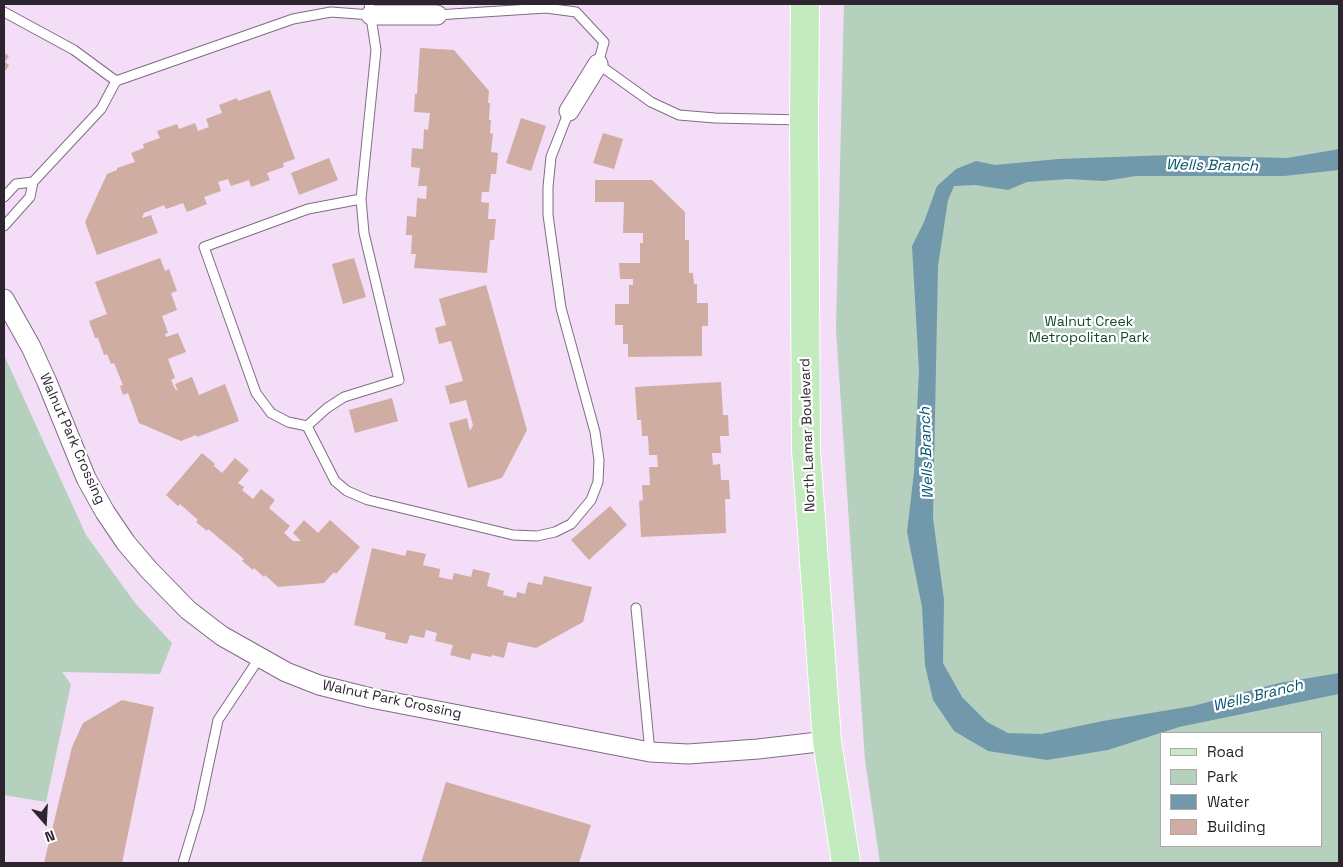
<!DOCTYPE html>
<html>
<head>
<meta charset="utf-8">
<style>
  body { margin:0 }
  #map { position:relative; width:1343px; height:867px; overflow:hidden; background:#f3ddf7; font-family:"Space Grotesk",sans-serif }
  canvas { display:block }
  .frame { position:absolute; inset:0; border:5px solid #2c242e; pointer-events:none }
  .legend { position:absolute; left:1160px; top:732px; width:162px; height:115px; box-sizing:border-box; background:#fff; border:1px solid #aba7ab; margin:0; padding:6px 9px; list-style:none; font-size:15px; color:#2c242e }
  .legend li { display:flex; align-items:center; gap:10px; height:25px }
  .legend b { width:25px; border:1px solid #aba7ab }
  .north { position:absolute; left:20px; top:797px; width:50px; height:50px; -webkit-text-stroke:4px #fff; paint-order:stroke; rotate:161deg; font-size:14px; font-weight:700; line-height:20px; text-align:center; color:#2c242e }
  .north::after { content:''; display:block; margin:auto; width:18px; height:22px; background:#2c242e; clip-path:polygon(50% 0,100% 100%,50% 72%,0 100%) }
</style>
</head>
<body>
<div id="map">
<canvas width="1343" height="867"></canvas>
<div class="frame"></div>
<ul class="legend">
<li><b style="height:6px;background:#c4ebc0"></b>Road</li>
<li><b style="height:14px;background:#b5d0bd"></b>Park</li>
<li><b style="height:14px;background:#7299ab"></b>Water</li>
<li><b style="height:14px;background:#cfada3"></b>Building</li>
</ul>
<div class="north">N</div>
</div>
<script>
const context = document.querySelector('canvas').getContext('2d');
context.lineJoin = 'round';
function fill(path, color) { context.fillStyle = color; context.fill(path, 'evenodd'); }
const toPath = rows => new Path2D(rows.map(r => 'M' + r).join(''));
function strokePath(path, color, width, dash) { context.strokeStyle = color; context.lineWidth = width; context.lineCap = dash ? 'butt' : 'round'; context.setLineDash(dash || []); context.stroke(path); }
function write(font, color, halo, rows, align = 'center') {
  context.font = font + ' "Space Grotesk",sans-serif'; context.lineWidth = 4.5; context.setLineDash([]); context.textBaseline = 'middle'; context.strokeStyle = halo; context.fillStyle = color; for (const [text, x, y, turn = 0] of rows) {
    context.save(); context.translate(x, y); context.rotate((+turn || 0) * Math.PI / 180); context.textAlign = isNaN(turn) ? turn : align; if (halo) context.strokeText(text, 0, 0); context.fillText(text, 0, 0); context.restore();
  }
}
fill(toPath([
  [844,4,1339,4,1339,863,880,863,865,760,836,329],
  [1162,733,1322,733,1322,846,1162,846],
  [4,355,86,535,135,603,172,643,160,674,62,672,71,684,46,802,4,795]
]), '#b5d0bd');
fill(toPath([
  [1339,149,1339,170,1284,176,1136,176,1104,181,1068,179,1027,182,1008,190,975,185,954,186,948,200,938,266,933,518,944,600,943,663,962,697,987,722,1008,733,1041,734,1103,721,1193,706,1279,683,1339,673,1339,694,1179,727,1108,750,1047,760,988,751,954,731,933,700,925,665,922,607,907,532,914,472,919,371,912,246,924,222,937,186,956,169,976,161,995,165,1058,159,1170,155,1287,158]
]), '#7299ab');
fill(toPath([
  [420,48,454,50,489,91,488,103,490,103,489,120,491,120,490,133,493,134,491,152,498,153,496,174,491,174,489,192,482,192,481,202,489,203,488,219,496,219,494,240,490,240,487,273,414,268,416,254,411,254,412,235,406,235,407,216,416,217,417,198,426,199,427,186,418,186,420,168,411,167,412,148,423,149,424,129,428,130,430,113,414,112,415,94,417,94],
  [4,53,9,56,5,62,9,65,4,73],
  [270,90,295,159,283,163,284,167,267,173,270,180,251,187,249,180,231,186,228,179,218,182,221,191,204,197,207,204,187,212,183,203,166,209,164,205,144,213,142,218,151,215,158,233,97,255,85,222,107,174,117,170,117,168,135,162,131,153,144,148,143,144,160,138,157,131,177,124,179,129,195,123,198,131,209,127,206,119,222,113,219,105,237,98,238,101],
  [521,118,546,126,531,171,506,163],
  [603,133,623,139,614,169,593,163],
  [329,158,338,180,299,195,291,173],
  [595,180,652,180,685,212,685,240,689,240,689,273,693,273,694,284,697,284,697,303,708,303,708,326,702,326,702,356,628,357,628,344,623,344,623,325,615,325,615,304,629,304,629,285,633,285,633,279,620,279,619,263,640,263,640,243,643,243,643,233,623,233,624,202,595,202],
  [160,258,165,271,169,269,177,291,171,293,177,310,162,316,168,333,165,334,166,337,178,333,186,352,168,359,175,378,171,380,175,389,178,391,175,384,192,377,199,395,225,384,239,421,197,437,196,435,181,441,139,423,128,393,123,395,120,386,123,385,114,363,111,364,107,354,104,355,98,338,95,338,89,321,107,314,95,282],
  [354,258,366,297,343,304,332,264],
  [486,285,527,430,502,478,468,488,449,423,467,418,470,431,473,425,466,400,450,404,445,386,463,381,451,341,439,344,435,328,446,325,439,299],
  [721,382,723,415,728,415,729,436,720,436,721,453,712,453,713,465,720,464,721,480,729,480,730,499,725,499,726,533,641,537,639,501,643,500,642,485,650,485,649,467,658,467,657,455,649,455,648,436,642,436,641,420,637,420,635,387],
  [392,398,398,421,355,433,349,410],
  [202,453,215,464,214,466,222,473,235,458,249,470,238,483,244,487,242,490,253,499,261,489,275,500,269,508,290,526,284,533,293,541,301,541,293,533,304,520,318,533,330,520,360,547,336,574,334,572,324,583,278,587,265,575,264,577,254,568,253,570,242,561,244,559,208,529,207,531,196,522,198,520,180,504,178,506,166,495],
  [610,506,627,525,589,560,571,540],
  [372,548,405,556,407,550,426,554,423,565,440,569,439,577,452,580,454,573,471,577,473,569,490,573,487,586,504,591,503,595,516,598,517,592,525,594,528,582,542,585,544,576,592,587,583,622,536,648,508,642,504,658,492,655,491,657,472,653,470,660,450,655,453,645,435,641,437,633,426,630,424,638,410,635,407,644,385,639,386,633,354,625],
  [122,700,154,707,122,863,44,863,72,747,83,723],
  [446,782,591,825,579,863,421,863]
]), '#cfada3');
const lane = toPath([
  [4,12,74,50,116,81],
  [437,15,546,8,576,12,604,42,598,64,651,102,679,115,715,118,801,120],
  [4,197,16,184,33,182],
  [361,199,308,209,204,247,256,393,271,413,288,422,307,426,335,481,347,491,368,500,513,535,537,536,555,532,571,524,591,500,598,482,599,460,595,432,561,308,548,215,548,187,551,157,569,111],
  [4,226,30,197,33,182,101,109,116,81,293,19,331,12,371,15],
  [307,426,327,408,344,397,399,380,364,233,361,199,376,50,369,4],
  [636,608,650,752],
  [183,863,199,810,218,720,260,657]
]);
const street = toPath([
  [371,15,437,15],
  [569,111,598,64],
  [4,299,31,347,47,382,86,478,105,512,126,543,149,570,188,610,222,636,286,672,319,685,371,698,650,752,688,754,758,749,827,741]
]);
const primary = toPath([
  [805,4,804,120,806,450,827,741,846,863]
]);
strokePath(lane, '#7f6c83', 11);
strokePath(street, '#7f6c83', 21);
strokePath(primary, '#fff', 30);
strokePath(lane, '#fff', 9);
strokePath(street, '#fff', 19);
strokePath(primary, '#c4ebc0', 28);
write('14px', '#0f4a2a', '#fff', [
  ["Walnut Creek",1089,322],
  ["Metropolitan Park",1089,338]
]);
write('14px', '#2c242e', '#fff', [
  ["North Lamar Boulevard",808,435,-92],
  ["Walnut Park Crossing",72,439,66],
  ["Walnut Park Crossing",392,700,12]
]);
write('italic 15px', '#01526d', '#fff', [
  ["Wells Branch",1212,166,1],
  ["Wells Branch",927,453,-92],
  ["Wells Branch",1258,696,-14]
]);
</script>
</body>
</html>
